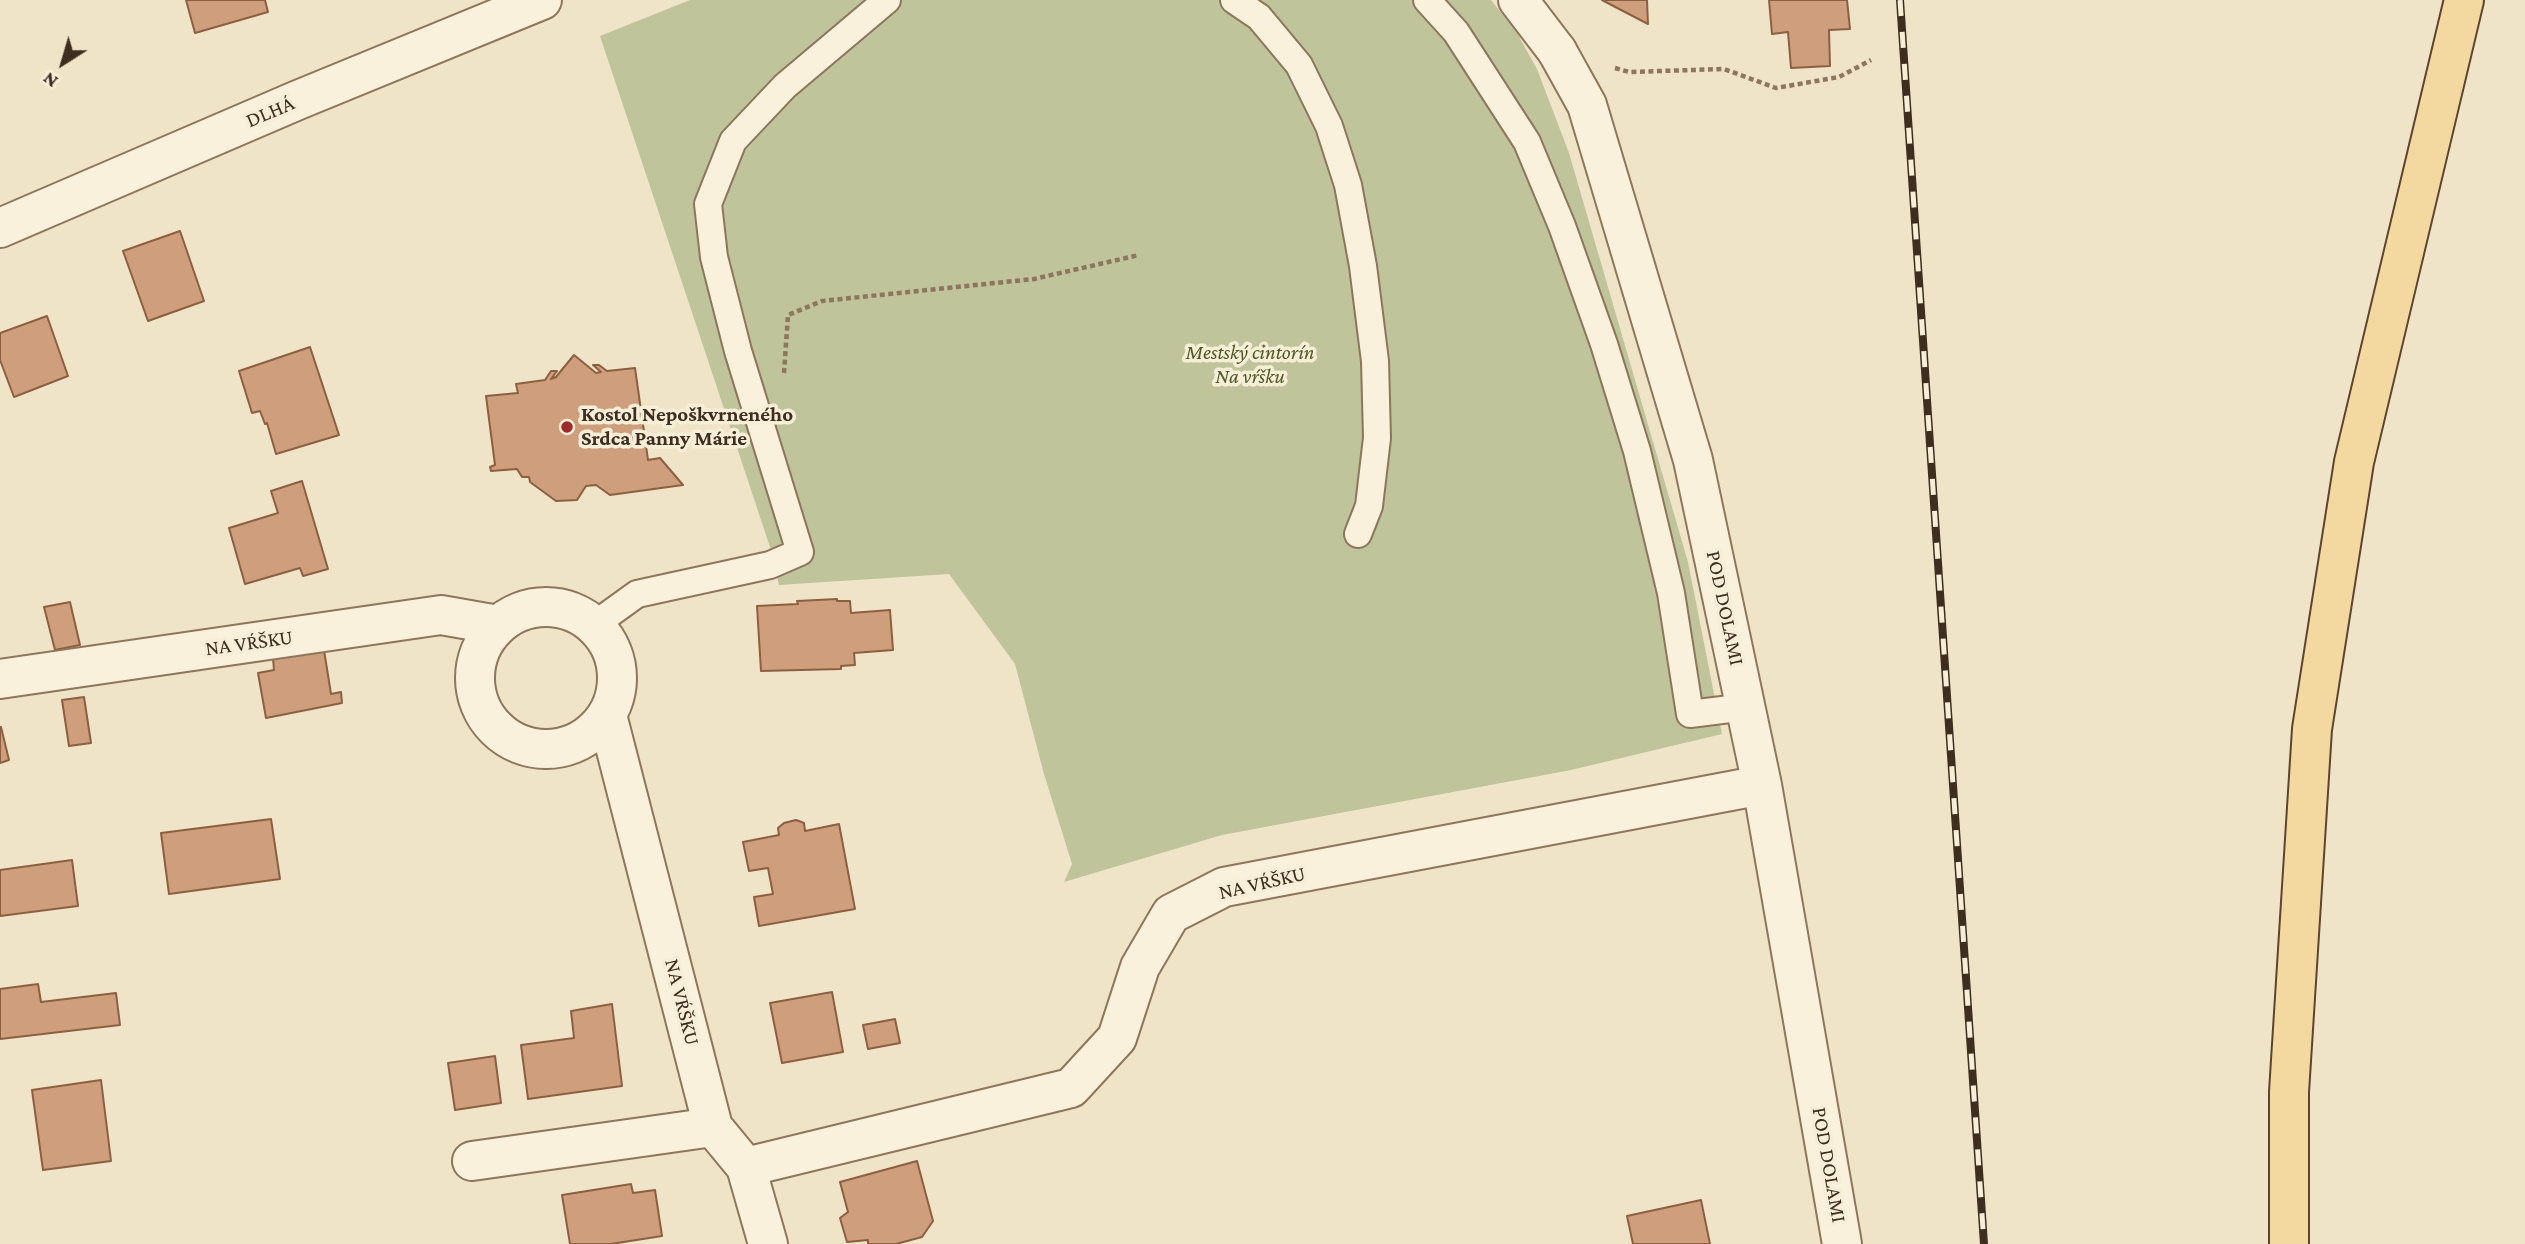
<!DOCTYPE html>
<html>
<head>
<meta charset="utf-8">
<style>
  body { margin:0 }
  #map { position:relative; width:2525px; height:1244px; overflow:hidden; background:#f0e4c8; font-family:"Crimson Pro",serif }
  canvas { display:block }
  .north { position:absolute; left:28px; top:28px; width:70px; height:70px; -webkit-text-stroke:5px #f7eed8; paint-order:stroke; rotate:217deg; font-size:19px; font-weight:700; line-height:28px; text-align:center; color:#3d2e20 }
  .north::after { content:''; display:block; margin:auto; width:24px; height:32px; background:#3d2e20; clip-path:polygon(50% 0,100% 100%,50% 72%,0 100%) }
</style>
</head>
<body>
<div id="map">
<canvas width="2525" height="1244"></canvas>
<div class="north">N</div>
</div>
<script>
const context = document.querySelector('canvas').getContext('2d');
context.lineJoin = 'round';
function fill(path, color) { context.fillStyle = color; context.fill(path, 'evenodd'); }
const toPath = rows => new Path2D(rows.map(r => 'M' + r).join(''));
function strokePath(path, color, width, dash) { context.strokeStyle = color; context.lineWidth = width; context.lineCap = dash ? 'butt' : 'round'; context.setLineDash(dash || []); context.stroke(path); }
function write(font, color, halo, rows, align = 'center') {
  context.font = font + ' "Crimson Pro",serif'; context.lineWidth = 7; context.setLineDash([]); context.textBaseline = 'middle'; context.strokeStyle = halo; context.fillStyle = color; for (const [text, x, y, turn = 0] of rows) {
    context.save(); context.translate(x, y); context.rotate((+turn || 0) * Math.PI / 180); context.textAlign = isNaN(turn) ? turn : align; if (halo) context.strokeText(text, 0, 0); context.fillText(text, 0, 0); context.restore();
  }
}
fill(toPath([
  [690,0,1491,0,1517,33,1537,69,1569,153,1688,562,1722,734,1571,770,1222,835,1064,882,1072,864,1044,774,1015,664,949,574,779,585,771,550,600,36]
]), '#bfc49a');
const building = toPath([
  [186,0,265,0,268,12,195,33,186,0],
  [1602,0,1647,0,1648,24,1602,0],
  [1769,0,1847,0,1850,29,1829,30,1830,66,1791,68,1788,32,1772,34,1769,0],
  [180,231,204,301,148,321,123,251,180,231],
  [47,316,68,376,14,397,0,360,0,333,47,316],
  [310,347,339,435,276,454,267,423,265,424,260,411,252,413,239,371,310,347],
  [574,355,596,373,601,372,593,365,599,365,607,371,635,368,648,460,660,458,683,485,610,495,596,485,586,486,577,500,556,501,530,482,529,477,522,477,517,469,491,471,490,467,495,465,486,396,518,393,516,384,545,380,551,371,557,371,551,379,556,377,574,355],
  [302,481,328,569,303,576,300,568,245,584,229,528,278,513,271,491,302,481],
  [837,599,837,601,850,601,851,613,890,610,893,650,854,653,855,665,841,666,841,669,761,671,757,606,798,604,797,601,837,599],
  [70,602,80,645,55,650,44,607,70,602],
  [324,650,331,694,341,692,342,703,266,718,258,673,274,670,273,659,324,650],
  [84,697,91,743,69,746,62,700,84,697],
  [1,727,9,760,0,763,0,727,1,727],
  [271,819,280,879,169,894,161,833,271,819],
  [796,820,804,823,805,831,839,824,855,909,759,926,754,897,773,894,768,868,749,871,743,842,779,835,778,828,784,823,796,820],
  [72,860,78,906,0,916,0,870,72,860],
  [38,984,41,1002,116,993,120,1025,0,1039,0,989,38,984],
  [832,992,843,1052,782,1063,770,1003,832,992],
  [612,1004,622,1086,528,1099,521,1045,574,1038,571,1011,612,1004],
  [895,1019,900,1043,868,1049,863,1025,895,1019],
  [495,1056,501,1103,455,1110,448,1063,495,1056],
  [101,1080,111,1161,43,1170,32,1090,101,1080],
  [917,1161,933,1221,922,1237,896,1244,868,1244,868,1240,847,1242,840,1218,848,1212,840,1182,917,1161],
  [631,1184,633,1193,655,1190,662,1236,611,1244,570,1244,562,1195,631,1184],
  [1701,1200,1710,1244,1633,1244,1627,1216,1701,1200]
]);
fill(building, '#cf9f7d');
strokePath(building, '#8d5f41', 2);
const service = toPath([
  [1234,0,1259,17,1299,65,1329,126,1348,185,1363,266,1375,361,1377,438,1369,506,1358,534],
  [1427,0,1456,32,1527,142,1562,226,1604,344,1637,451,1671,593,1690,714,1746,707],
  [594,625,637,594,770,565,800,552,738,351,714,257,708,204,733,141,785,86,887,0]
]);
const minor = toPath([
  [1557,51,1587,105,1693,460,1762,785,1842,1244],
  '475 678a71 71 0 1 1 142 0a71 71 0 1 1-142 0Z',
  [0,679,441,615,498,625],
  [607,715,713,1127,746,1167,768,1244],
  [472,1161,713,1127],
  [746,1167,1071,1088,1117,1038,1140,967,1171,914,1224,887,1762,785]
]);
const tertiary = toPath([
  [1518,0,1557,51],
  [0,228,298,100,542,0]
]);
const primary = toPath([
  [2289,1244,2289,1092,2312,729,2354,462,2464,0]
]);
strokePath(service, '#8d765c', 30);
strokePath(minor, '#8d765c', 42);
strokePath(tertiary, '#8d765c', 42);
strokePath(primary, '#5b4430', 42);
strokePath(toPath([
  [1615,68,1629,72,1724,69,1776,88,1839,77,1871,60],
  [784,373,788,315,822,301,1034,279,1139,255]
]), '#8d765c', 4.5, [5, 3.5]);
strokePath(service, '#faf1dc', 26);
strokePath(minor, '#faf1dc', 38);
strokePath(tertiary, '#faf1dc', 38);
strokePath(primary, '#f3d9a0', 38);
const rail = toPath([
  [1900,0,1984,1244]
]);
strokePath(rail, '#3d2e20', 8);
strokePath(rail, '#f7eed8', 5, [16]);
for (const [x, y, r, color] of [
  [567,427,7,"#9e2a2b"]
]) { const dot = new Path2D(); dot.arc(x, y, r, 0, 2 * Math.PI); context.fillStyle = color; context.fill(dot); strokePath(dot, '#f7eed8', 2.5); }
write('21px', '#3d2e20', '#f7eed8', [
  ["DLHÁ",270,112,-23],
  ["POD DOLAMI",1725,608,78],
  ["NA VŔŠKU",249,643,-8],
  ["NA VŔŠKU",1262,883,-13],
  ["NA VŔŠKU",682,1002,76],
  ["POD DOLAMI",1829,1165,80]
]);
write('italic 21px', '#4d5a26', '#f7eed8', [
  ["Mestský cintorín",1250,353],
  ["Na vŕšku",1250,377]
]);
write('bold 21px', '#3d2e20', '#f7eed8', [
  ["Kostol Nepoškvrneného",581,415],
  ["Srdca Panny Márie",581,439]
], 'left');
</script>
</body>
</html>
